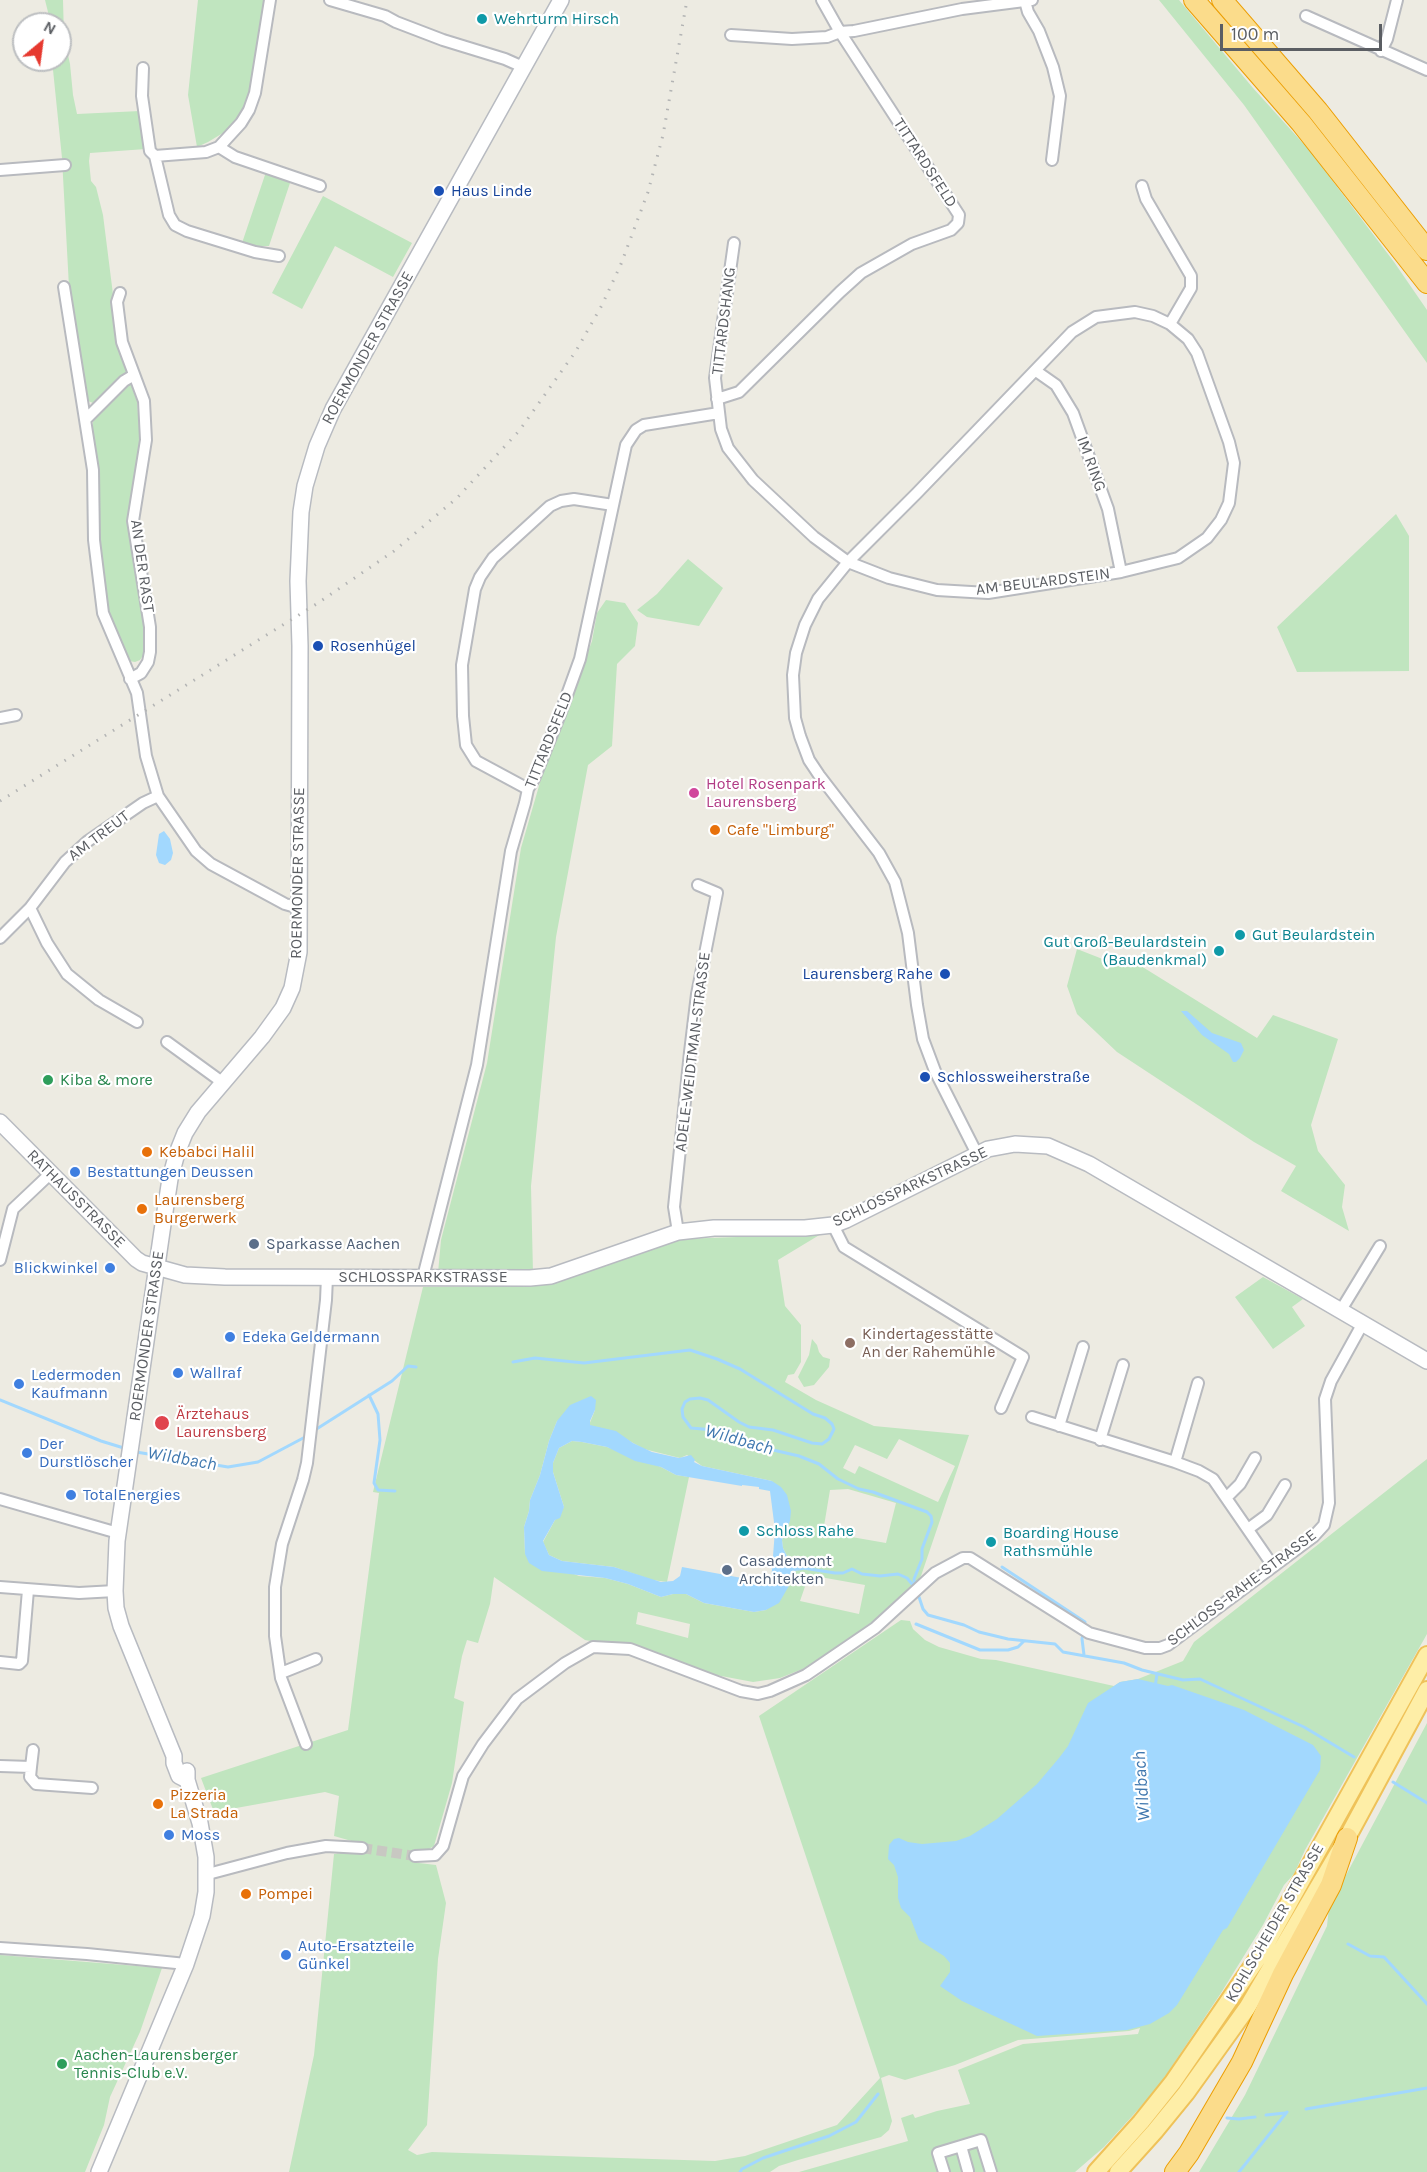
<!DOCTYPE html>
<html>
<head>
<meta charset="utf-8">
<style>
  body { margin:0 }
  #map { position:relative; width:1427px; height:2172px; overflow:hidden; background:#edebe2; font-family:Karla,sans-serif }
  canvas { display:block }
  .north { position:absolute; left:12px; top:12px; width:60px; height:60px; box-sizing:border-box; background:#fff; border:2px solid #bdbfc1; border-radius:50%; rotate:29deg; font-size:16px; font-weight:700; line-height:24px; text-align:center; color:#5b5e63 }
  .north::after { content:''; display:block; margin:auto; width:21px; height:27px; background:#e6392f; clip-path:polygon(50% 0,100% 100%,50% 72%,0 100%) }
  .scale { position:absolute; left:1220px; top:24px; width:162px; height:27px; box-sizing:border-box; border:3px solid #5b5e63; border-top:0; padding-left:8px; font-size:18px; line-height:21px; white-space:nowrap; color:#5b5e63; -webkit-text-stroke:4px #fff; paint-order:stroke }
</style>
</head>
<body>
<div id="map">
<canvas width="1427" height="2172"></canvas>
<div class="north">N</div>
<div class="scale">100 m</div>
</div>
<script>
const context = document.querySelector('canvas').getContext('2d');
context.lineJoin = 'round';
function fill(path, color) { context.fillStyle = color; context.fill(path, 'evenodd'); }
const toPath = rows => new Path2D(rows.map(r => 'M' + r).join(''));
function strokePath(path, color, width, dash) { context.strokeStyle = color; context.lineWidth = width; context.lineCap = dash ? 'butt' : 'round'; context.setLineDash(dash || []); context.stroke(path); }
function write(font, color, halo, rows, align = 'center') {
  context.font = font + ' Karla,sans-serif'; context.lineWidth = 4.5; context.setLineDash([]); context.textBaseline = 'middle'; context.strokeStyle = halo; context.fillStyle = color; for (const [text, x, y, turn = 0] of rows) {
    context.save(); context.translate(x, y); context.rotate((+turn || 0) * Math.PI / 180); context.textAlign = isNaN(turn) ? turn : align; if (halo) context.strokeText(text, 0, 0); context.fillText(text, 0, 0); context.restore();
  }
}
fill(toPath([
  [45,0,63,0,64,37,70,64,73,95,77,114,140,111,146,149,90,153,89,161,91,181,96,187,103,215,119,342,125,368,137,401,140,439,127,523,140,590,144,626,144,654,140,660,135,662,129,661,106,612,98,539,92,433,93,422,96,416,93,403,88,401,85,395,69,287,62,158,52,60,60,60,60,24,51,24],
  [198,0,265,0,251,89,245,106,228,130,208,142,197,147,188,95],
  [1159,0,1179,0,1253,88,1310,151,1394,262,1427,310,1427,363,1244,105],
  [266,172,291,180,269,246,252,246,242,243],
  [323,196,412,243,393,277,335,246,302,309,272,293],
  [1396,514,1409,536,1409,671,1297,672,1277,627],
  [688,559,723,588,699,626,647,617,637,610,657,594],
  [606,600,625,603,638,623,635,646,617,664,612,746,588,765,556,937,531,1186,533,1273,438,1273,441,1240,487,1063,521,848,543,772,592,641,597,613],
  [1077,949,1123,967,1141,966,1257,1038,1273,1015,1338,1039,1311,1125,1318,1151,1345,1185,1342,1207,1349,1231,1281,1191,1296,1166,1254,1142,1117,1052,1077,1014,1067,986],
  [821,1234,778,1260,785,1306,801,1325,801,1362,794,1374,788,1375,785,1382,816,1400,874,1426,969,1435,921,1576,912,1588,871,1623,817,1661,805,1668,780,1678,753,1682,716,1675,622,1642,601,1643,585,1640,494,1577,490,1604,478,1643,467,1640,462,1656,454,1698,464,1702,452,1783,434,1846,429,1849,416,1851,414,1861,419,1863,436,1865,446,1903,438,1959,427,2125,408,2150,417,2155,432,2152,715,2161,745,2156,837,2125,880,2078,759,1716,901,1620,910,1621,913,1629,925,1640,939,1647,981,1659,996,1660,1114,1686,1120,1682,1138,1679,1183,1661,1194,1642,1427,1459,1427,1634,1305,1850,1294,1874,1284,1885,1263,1925,1221,1993,1156,2090,1104,2147,1075,2172,799,2172,908,2141,901,2118,913,2114,915,2118,937,2111,970,2104,958,2070,1023,2044,1138,2034,1140,2028,1129,2031,1018,2040,955,2065,905,2080,889,2075,881,2078,892,2121,889,2130,881,2137,798,2160,779,2166,770,2172,289,2172,314,2055,334,1854,354,1851,362,1844,334,1836,339,1796,325,1792,214,1812,201,1778,348,1730,379,1493,373,1492,423,1287,530,1286,553,1282,681,1239],
  [595,1410,589,1425,624,1438,644,1449,680,1458,687,1455,702,1466,772,1481,789,1521,782,1540,783,1548,789,1560,803,1566,803,1569,794,1571,766,1610,754,1612,715,1605,704,1603,686,1594,673,1594,661,1597,628,1584,605,1578,579,1576,525,1554,524,1527,529,1511,530,1500,540,1475,549,1441,557,1421],
  [899,1439,955,1466,938,1502,859,1466,855,1474,843,1468,855,1445,887,1459],
  [848,1489,896,1503,886,1543,823,1532,830,1490],
  [809,1575,865,1585,859,1614,800,1601],
  [638,1612,690,1624,688,1638,636,1624],
  [1263,1277,1303,1299,1292,1307,1305,1326,1273,1349,1235,1297],
  [812,1339,817,1345,819,1352,823,1357,830,1359,829,1367,814,1385,804,1387,798,1377,809,1355],
  [572,1441,582,1442,607,1447,661,1467,676,1475,689,1477,667,1582,652,1580,614,1567,562,1561,549,1555,543,1542,555,1520,564,1507,553,1472,553,1463,559,1448],
  [1427,1723,1427,2172,1199,2172,1245,2095,1327,1926,1329,1907],
  [0,1955,162,1968,140,2032,110,2097,104,2125,85,2172,0,2172]
]), '#c0e5bf');
fill(toPath([
  [164,831,170,839,173,853,171,860,165,865,159,863,156,855,159,834],
  [1181,1011,1187,1011,1212,1033,1241,1043,1244,1050,1240,1058,1236,1062,1233,1062,1229,1054,1202,1035],
  [591,1396,596,1400,595,1410,590,1421,590,1425,616,1431,633,1443,652,1452,679,1458,691,1455,695,1460,694,1462,702,1466,772,1481,781,1487,787,1495,791,1511,790,1521,782,1540,783,1548,789,1560,804,1566,803,1570,794,1571,790,1584,779,1603,766,1610,754,1612,704,1603,686,1594,673,1594,661,1597,628,1584,605,1578,542,1571,529,1563,525,1554,524,1527,529,1511,530,1500,540,1475,549,1441,557,1421,570,1405],
  [572,1441,582,1442,607,1447,635,1461,661,1467,676,1475,742,1486,742,1485,759,1487,759,1489,770,1491,775,1530,771,1582,763,1586,751,1584,742,1578,682,1567,680,1576,673,1581,661,1582,614,1567,562,1561,549,1555,543,1541,555,1520,560,1518,564,1507,553,1472,553,1463,559,1448],
  [1138,1679,1168,1686,1172,1685,1244,1710,1313,1745,1321,1756,1320,1770,1227,1928,1223,1930,1177,2005,1169,2013,1150,2024,1127,2030,1037,2036,962,2001,940,1986,950,1972,950,1963,944,1956,919,1940,910,1917,901,1908,898,1898,898,1877,894,1865,888,1859,889,1845,894,1839,899,1838,908,1842,922,1844,956,1841,970,1836,997,1819,1037,1784,1059,1758,1068,1746,1088,1703,1120,1682]
]), '#a2d8fe');
strokePath(toPath([
  [513,1362,535,1358,584,1363,690,1350,717,1359,740,1369,813,1414,825,1418,832,1424,834,1429,829,1439,822,1444,812,1443,773,1430,749,1427,739,1422,708,1400,700,1398,690,1399,685,1402,682,1409,683,1417,691,1428,714,1430,734,1441,799,1456,819,1464,838,1479,859,1489,873,1492,927,1512,931,1516,932,1522,922,1549,922,1559,914,1579,915,1588],
  [369,1395,378,1414,380,1440,374,1483,378,1490,395,1491],
  [0,1400,101,1441,127,1449],
  [315,1430,392,1381,408,1366,416,1367],
  [136,1452,228,1467,258,1462,307,1436],
  [1002,1567,1085,1622,1082,1639,1084,1655],
  [803,1568,835,1573,843,1573,852,1569,862,1574,880,1576,898,1574,907,1578,912,1584],
  [918,1594,923,1609,928,1615,964,1625,979,1632,1008,1639,1055,1644,1063,1652,1124,1663,1142,1670,1183,1680,1200,1679,1304,1727,1354,1757],
  [916,1624,980,1650,1008,1650,1018,1647,1024,1641],
  [1155,1687,1157,1674],
  [1393,1782,1427,1803],
  [1348,1944,1370,1956,1384,1957,1427,2004],
  [1306,2109,1427,2088],
  [1266,2115,1285,2113],
  [1227,2118,1239,2119,1255,2117],
  [740,2172,742,2169,763,2158,829,2136,856,2122,878,2094],
  [1239,2172,1287,2112]
]), '#a2d8fe', 3);
strokePath(toPath([
  [362,1848,415,1856]
]), '#c8c8c2', 10, [10, 5]);
const street = toPath([
  [270,0,255,93,249,110,241,123,219,147,206,152,155,156,169,215,175,225,187,231,255,252,279,256],
  [330,0,385,16,396,22,443,40,505,59,523,67],
  [1025,1,1028,12,1039,31,1053,67,1060,96,1052,160],
  [1306,16,1427,70],
  [731,35,792,39,827,37,840,32,854,31,962,9,1032,0],
  [1381,51,1387,39,1397,0],
  [143,68,142,96,150,151,155,156],
  [219,147,235,157,320,186],
  [0,170,65,165],
  [1142,186,1146,199,1191,276,1191,288,1170,324],
  [734,243,715,378,721,429,728,448,753,480,814,537,848,562,889,578,937,590,988,593,1121,572,1178,558,1207,538,1221,520,1229,503,1234,463,1229,442,1197,353,1188,339,1170,324,1153,316,1135,312,1096,317,1072,332,917,493,848,562,818,599,805,625,796,653,793,675,795,718,800,736,809,760,819,775,879,853,895,882,908,933,917,1005,923,1039,935,1071,977,1154],
  [64,287,93,470,94,540,103,613,137,693,146,756,158,796,196,851,211,864,285,904,299,908],
  [120,293,117,302,122,342,144,401,146,440,133,521,150,627,150,652,148,662,141,673,130,679],
  [1036,371,1056,385,1073,413,1108,509,1121,572],
  [717,399,739,392,840,292,861,273,912,244,951,230,958,223,959,215,840,32,822,0],
  [86,419,124,381,134,375],
  [0,718,16,715],
  [528,789,476,761,466,745,463,716,462,665,475,589,480,577,493,558,550,506,561,501,574,499,613,505],
  [30,908,47,943,67,974,99,1000,137,1022],
  [0,938,30,908,65,862,88,841,143,803,158,796],
  [167,1042,222,1082],
  [833,1225,844,1247,1023,1357,1001,1408],
  [678,1232,674,1207,690,1052,697,994,717,893,698,885],
  [0,1260,13,1209,50,1174],
  [423,1277,477,1065,511,851,525,803,528,789,534,779,559,717,580,659,626,445,636,430,644,425,719,413],
  [1341,1310,1380,1246],
  [1032,1417,1175,1462,1199,1471,1213,1479,1273,1566],
  [1059,1426,1083,1347],
  [1100,1440,1123,1365],
  [1175,1462,1198,1383],
  [1227,1497,1240,1484,1255,1458],
  [0,1499,118,1533],
  [1248,1529,1267,1515,1285,1485],
  [0,1587,79,1593,115,1591],
  [0,1662,19,1664,22,1661,28,1590],
  [281,1673,316,1659],
  [306,1744,281,1678,275,1636,275,1587,282,1544,303,1480,307,1463,326,1300,327,1277],
  [0,1766,31,1767,33,1750],
  [31,1767,30,1777,36,1784,92,1788],
  [415,1856,435,1855,443,1846,463,1776,483,1744,517,1699,565,1663,593,1647,630,1649,741,1691,758,1694,770,1691,806,1675,875,1628,935,1573,963,1558,970,1558,1089,1633,1145,1648,1160,1648,1168,1645,1313,1537,1324,1525,1329,1503,1325,1399,1331,1381,1363,1323],
  [208,1874,287,1853,326,1846,362,1848],
  [0,1948,87,1954,186,1964],
  [961,2146,968,2171],
  [944,2172,938,2153,981,2140,991,2172]
]);
const secondary = toPath([
  [0,1122,136,1259,142,1263,185,1275,225,1277,530,1278,551,1276,678,1232,714,1228,805,1228,833,1225,846,1220,988,1149,1015,1144,1048,1146,1089,1164,1427,1361],
  [187,1780,179,1776,174,1763,174,1756,121,1626,116,1608,115,1591,117,1541,162,1231,170,1179,177,1153,185,1133,198,1112,262,1037,283,1008,292,988,299,952,300,646,298,581,301,512,305,486,317,446,333,409,561,0],
  [99,2172,186,1964,202,1916,206,1892,206,1857,200,1823,187,1780,187,1771]
]);
const primary = toPath([
  [1096,2172,1141,2122,1173,2082,1260,1955,1427,1655],
  [1118,2172,1155,2131,1186,2093,1247,2008,1347,1838,1427,1690]
]);
const highway = toPath([
  [1194,0,1301,123,1427,283],
  [1222,0,1318,111,1427,250],
  [1175,2172,1189,2153,1242,2062,1283,1974,1331,1885,1347,1838]
]);
strokePath(street, '#b8babf', 14);
strokePath(secondary, '#b8bbc1', 18);
strokePath(primary, '#efc259', 20);
strokePath(highway, '#ec9e03', 22);
strokePath(street, '#fff', 10);
strokePath(secondary, '#fff', 15);
strokePath(primary, '#feeea7', 16);
strokePath(highway, '#fbdc8b', 20);
strokePath(toPath([
  [0,801,318,603,394,551,457,498,519,431,576,351,602,305,621,264,648,192,663,135,687,0]
]), '#b3b4b4', 3, [1.5, 8]);
for (const [x, y, r, color] of [
  [482,19,6,"#0f9aa8"],
  [439,191,6,"#1a4fb4"],
  [318,646,6,"#1a4fb4"],
  [694,793,6,"#d1479c"],
  [715,830,6,"#e8710a"],
  [1240,935,6,"#0f9aa8"],
  [1219,951,6,"#0f9aa8"],
  [945,974,6,"#1a4fb4"],
  [925,1077,6,"#1a4fb4"],
  [48,1080,6,"#2e9e5b"],
  [147,1152,6,"#e8710a"],
  [75,1172,6,"#3f7fe0"],
  [142,1209,6,"#e8710a"],
  [254,1244,6,"#5c6f8a"],
  [110,1268,6,"#3f7fe0"],
  [230,1337,6,"#3f7fe0"],
  [850,1343,6,"#8d6e63"],
  [178,1373,6,"#3f7fe0"],
  [19,1384,6,"#3f7fe0"],
  [162,1423,8,"#e0444e"],
  [27,1453,6,"#3f7fe0"],
  [71,1495,6,"#3f7fe0"],
  [744,1531,6,"#0f9aa8"],
  [991,1542,6,"#0f9aa8"],
  [727,1570,6,"#5c6f8a"],
  [158,1804,6,"#e8710a"],
  [169,1835,6,"#3f7fe0"],
  [246,1894,6,"#e8710a"],
  [286,1955,6,"#3f7fe0"],
  [62,2064,6,"#2e9e5b"]
]) { const dot = new Path2D(); dot.arc(x, y, r, 0, 2 * Math.PI); context.fillStyle = color; context.fill(dot); strokePath(dot, '#fff', 2); }
write('16px', '#0d838f', '#fff', [
  ["Wehrturm Hirsch",494,19],
  ["Gut Beulardstein",1252,935],
  ["Gut Groß-Beulardstein",1207,942,"right"],
  ["(Baudenkmal)",1207,960,"right"],
  ["Schloss Rahe",756,1531],
  ["Boarding House",1003,1533],
  ["Rathsmühle",1003,1551]
], 'left');
write('16px', '#5b5e63', '#fff', [
  ["TITTARDSFELD",925,163,57],
  ["TITTARDSHANG",724,321,-83],
  ["ROERMONDER STRASSE",368,348,-61],
  ["IM RING",1091,464,70],
  ["AN DER RAST",142,566,82],
  ["AM BEULARDSTEIN",1043,582,-7],
  ["TITTARDSFELD",549,740,-68],
  ["AM TREUT",99,836,-37],
  ["ROERMONDER STRASSE",298,873,-89],
  ["ADELE-WEIDTMAN-STRASSE",693,1052,-83],
  ["SCHLOSSPARKSTRASSE",910,1187,-25],
  ["RATHAUSSTRASSE",76,1199,45],
  ["SCHLOSSPARKSTRASSE",423,1277],
  ["ROERMONDER STRASSE",147,1336,-82],
  ["SCHLOSS-RAHE-STRASSE",1242,1588,-37],
  ["KOHLSCHEIDER STRASSE",1275,1923,-60]
]);
write('16px', '#164399', '#fff', [
  ["Haus Linde",451,191],
  ["Rosenhügel",330,646],
  ["Laurensberg Rahe",933,974,"right"],
  ["Schlossweiherstraße",937,1077]
], 'left');
write('16px', '#b23c85', '#fff', [
  ["Hotel Rosenpark",706,784],
  ["Laurensberg",706,802]
], 'left');
write('16px', '#c56008', '#fff', [
  ["Cafe \"Limburg\"",727,830],
  ["Kebabci Halil",159,1152],
  ["Laurensberg",154,1200],
  ["Burgerwerk",154,1218],
  ["Pizzeria",170,1795],
  ["La Strada",170,1813],
  ["Pompei",258,1894]
], 'left');
write('16px', '#27864d', '#fff', [
  ["Kiba & more",60,1080],
  ["Aachen-Laurensberger",74,2055],
  ["Tennis-Club e.V.",74,2073]
], 'left');
write('16px', '#366cbe', '#fff', [
  ["Bestattungen Deussen",87,1172],
  ["Blickwinkel",98,1268,"right"],
  ["Edeka Geldermann",242,1337],
  ["Wallraf",190,1373],
  ["Ledermoden",31,1375],
  ["Kaufmann",31,1393],
  ["Der",39,1444],
  ["Durstlöscher",39,1462],
  ["TotalEnergies",83,1495],
  ["Moss",181,1835],
  ["Auto-Ersatzteile",298,1946],
  ["Günkel",298,1964]
], 'left');
write('16px', '#4e5e75', '#fff', [
  ["Sparkasse Aachen",266,1244],
  ["Casademont",739,1561],
  ["Architekten",739,1579]
], 'left');
write('16px', '#785e54', '#fff', [
  ["Kindertagesstätte",862,1334],
  ["An der Rahemühle",862,1352]
], 'left');
write('16px', '#be3a42', '#fff', [
  ["Ärztehaus",176,1414],
  ["Laurensberg",176,1432]
], 'left');
write('italic 18px', '#4078af', '#fff', [
  ["Wildbach",739,1440,16],
  ["Wildbach",182,1459,10],
  ["Wildbach",1142,1786,-94]
]);
</script>
</body>
</html>
